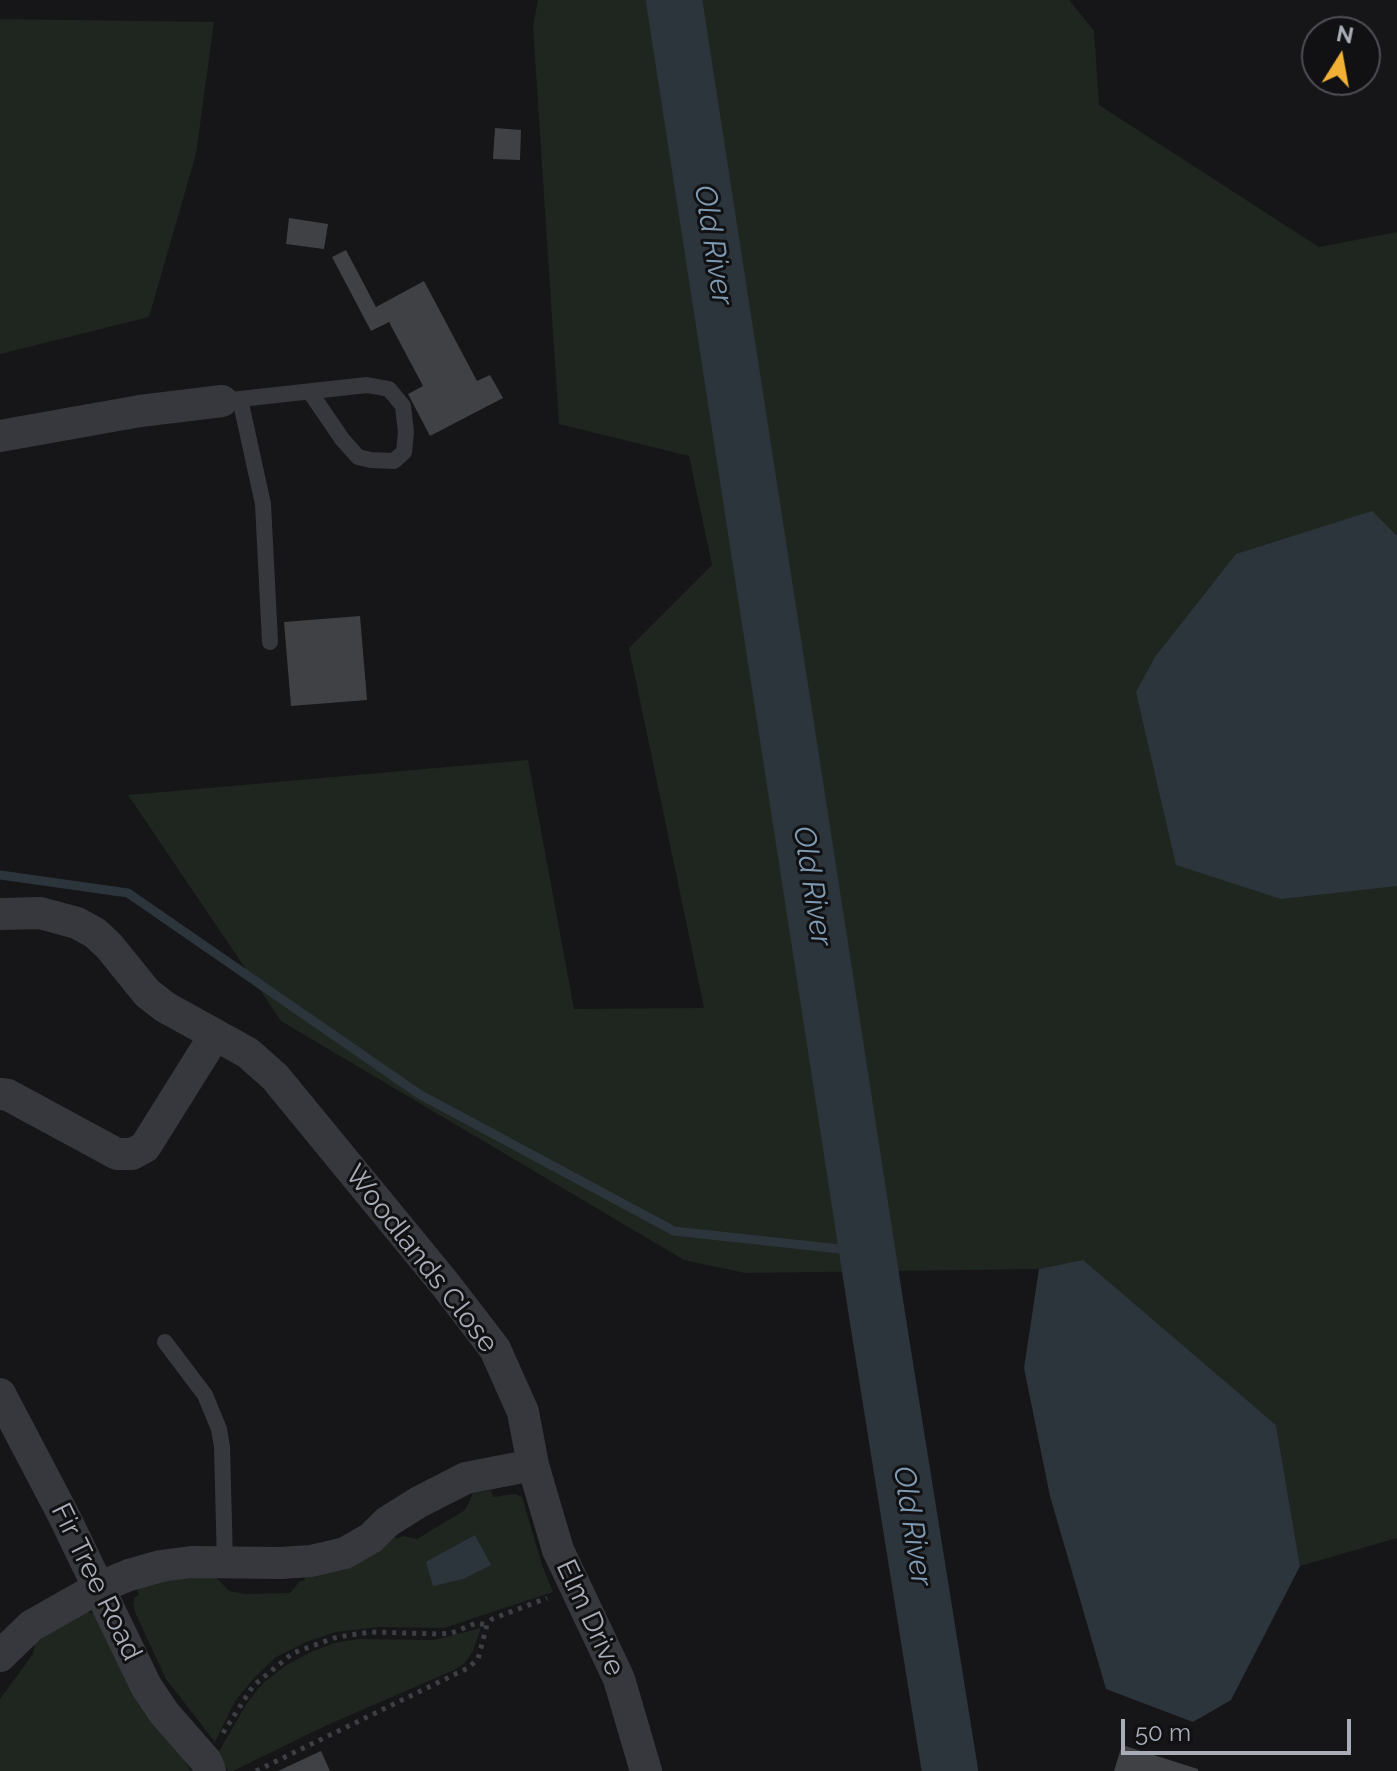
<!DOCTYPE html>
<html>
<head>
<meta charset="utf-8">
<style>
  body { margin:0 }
  #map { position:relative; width:1397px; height:1771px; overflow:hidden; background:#161618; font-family:Raleway,sans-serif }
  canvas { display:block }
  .north { position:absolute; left:1301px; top:16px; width:80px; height:80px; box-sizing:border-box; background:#111113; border:2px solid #4d4f55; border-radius:50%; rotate:11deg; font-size:22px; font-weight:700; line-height:32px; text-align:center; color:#a8adb8 }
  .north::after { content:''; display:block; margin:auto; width:28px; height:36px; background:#f2b134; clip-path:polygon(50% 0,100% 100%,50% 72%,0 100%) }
  .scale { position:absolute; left:1121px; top:1719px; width:230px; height:36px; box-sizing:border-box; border:4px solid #a8adb8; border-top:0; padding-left:10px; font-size:24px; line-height:28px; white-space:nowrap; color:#a8adb8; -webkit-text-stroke:6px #111113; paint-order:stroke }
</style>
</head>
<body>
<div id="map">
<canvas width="1397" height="1771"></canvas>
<div class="north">N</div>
<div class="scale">50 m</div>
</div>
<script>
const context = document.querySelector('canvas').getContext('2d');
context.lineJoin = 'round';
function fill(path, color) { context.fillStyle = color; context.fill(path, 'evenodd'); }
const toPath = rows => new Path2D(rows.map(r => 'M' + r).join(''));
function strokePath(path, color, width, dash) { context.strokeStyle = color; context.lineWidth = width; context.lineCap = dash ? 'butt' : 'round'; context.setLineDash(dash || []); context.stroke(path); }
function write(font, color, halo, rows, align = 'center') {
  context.font = font + ' Raleway,sans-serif'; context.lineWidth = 6; context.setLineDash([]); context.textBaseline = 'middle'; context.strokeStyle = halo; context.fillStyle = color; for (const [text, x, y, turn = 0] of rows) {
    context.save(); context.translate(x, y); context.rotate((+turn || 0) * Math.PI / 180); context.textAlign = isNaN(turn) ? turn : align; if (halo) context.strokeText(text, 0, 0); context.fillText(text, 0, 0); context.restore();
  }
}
fill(toPath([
  [538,0,1069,0,1094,31,1099,105,1319,247,1397,232,1397,1538,1300,1566,1276,1425,1083,1261,1039,1269,745,1273,684,1260,281,1021,128,795,528,760,574,1009,704,1008,629,648,712,565,689,456,559,424,533,27],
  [0,19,214,22,196,154,149,317,0,354],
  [491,1490,493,1497,515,1494,522,1497,542,1565,553,1592,444,1628,379,1627,336,1632,306,1642,276,1657,255,1677,235,1701,215,1742,166,1679,135,1612,133,1603,135,1597,139,1595,136,1588,174,1576,217,1578,229,1591,245,1594,290,1593,300,1581,305,1580,304,1576,394,1536,397,1539,403,1536,417,1539,465,1510,473,1493],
  [88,1612,96,1614,191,1771,0,1771,0,1699,33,1654,36,1638,76,1614],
  [481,1628,473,1651,464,1664,454,1670,325,1726,233,1771,228,1771,218,1753,247,1703,263,1683,285,1666,309,1653,334,1643,359,1639,434,1640]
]), '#1e261f');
fill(toPath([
  [1372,511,1397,536,1397,886,1281,899,1176,865,1136,692,1155,657,1236,554],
  [1083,1260,1276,1425,1300,1566,1231,1700,1193,1722,1106,1689,1050,1496,1024,1368,1039,1269],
  [475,1535,491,1565,463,1579,433,1586,426,1562]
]), '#2c353c');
strokePath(toPath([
  [0,875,128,893,419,1094,674,1231,867,1252]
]), '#2c353c', 9);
strokePath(toPath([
  [674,0,878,1321,950,1771]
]), '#2c353c', 56);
fill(toPath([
  [495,128,521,130,520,160,493,159],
  [289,218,328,224,324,249,286,244],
  [346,250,376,307,424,281,477,381,490,375,503,398,430,436,408,394,423,386,389,322,371,331,332,257],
  [360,616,367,700,291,706,284,622],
  [1122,1745,1198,1769,1198,1771,1114,1771],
  [321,1751,330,1771,278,1771]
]), '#404145');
strokePath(toPath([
  [223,1733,253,1686,293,1653,334,1638,350,1635,371,1632,439,1634,452,1633,476,1623,487,1625],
  [256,1771,468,1668,478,1659,487,1625,492,1619,547,1598]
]), '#3d3f44', 5, [4, 6]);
strokePath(toPath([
  [240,399,263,504,270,642],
  [222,401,367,385,389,389,403,406,406,432,404,452,394,461,371,460,358,457,342,439,310,392],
  [165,1342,205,1395,219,1429,222,1447,225,1563]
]), '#37383d', 16);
strokePath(toPath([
  [0,436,140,411,222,401],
  [0,914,40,913,77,923,95,933,109,946,147,993,165,1007,248,1053,275,1077,445,1284,495,1349,523,1412,533,1465,466,1478,419,1502,387,1522,371,1538,345,1553,311,1561,281,1563,191,1562,161,1566,129,1575,98,1588,31,1626,0,1656],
  [0,1094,8,1095,117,1154,132,1154,145,1147,215,1035],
  [0,1394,64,1516,146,1686,164,1713,206,1761,210,1771],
  [533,1465,558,1550,619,1679,646,1771]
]), '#37383d', 32);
write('28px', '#a8adb8', '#111113', [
  ["Woodlands Close",421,1259,52],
  ["Fir Tree Road",96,1582,64],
  ["Elm Drive",590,1618,65]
]);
write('italic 30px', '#7f9bb3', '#111113', [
  ["Old River",713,245,81],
  ["Old River",812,886,81],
  ["Old River",912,1526,81]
]);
</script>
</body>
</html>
